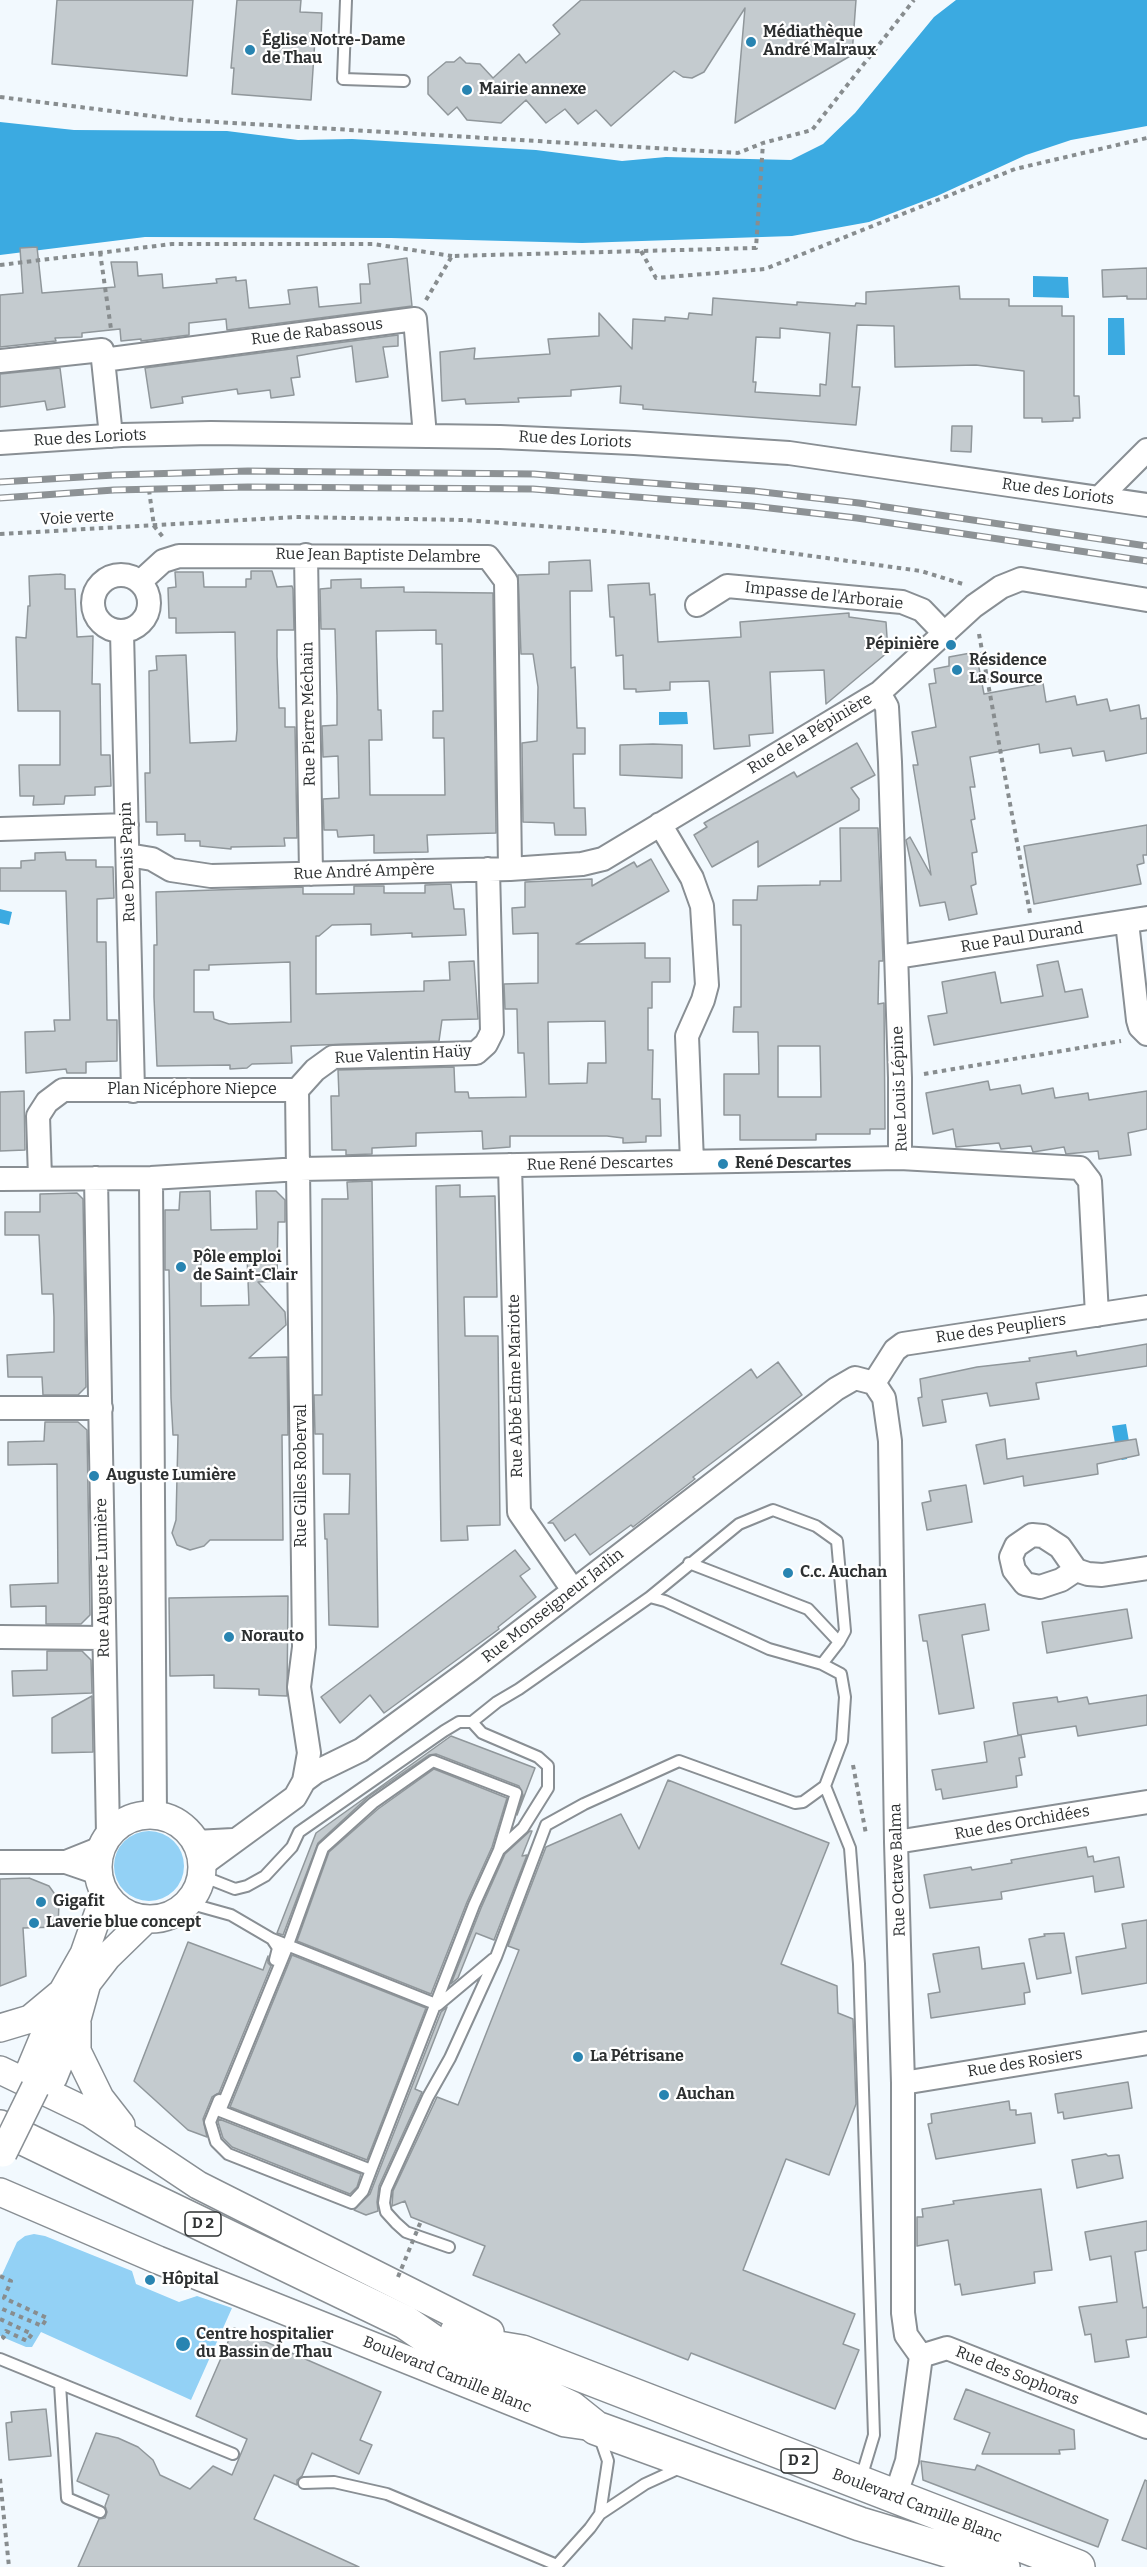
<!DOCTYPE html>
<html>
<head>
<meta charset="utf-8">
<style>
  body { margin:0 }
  canvas { display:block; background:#f2f9fe }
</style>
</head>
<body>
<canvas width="1147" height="2567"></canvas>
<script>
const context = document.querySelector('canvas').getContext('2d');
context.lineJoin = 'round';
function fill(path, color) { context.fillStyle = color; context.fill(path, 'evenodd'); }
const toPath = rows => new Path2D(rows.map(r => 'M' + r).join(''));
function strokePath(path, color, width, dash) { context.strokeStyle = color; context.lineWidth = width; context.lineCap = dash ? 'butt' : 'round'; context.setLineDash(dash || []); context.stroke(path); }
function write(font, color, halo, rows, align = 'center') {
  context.font = font + ' Bitter,serif'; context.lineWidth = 4.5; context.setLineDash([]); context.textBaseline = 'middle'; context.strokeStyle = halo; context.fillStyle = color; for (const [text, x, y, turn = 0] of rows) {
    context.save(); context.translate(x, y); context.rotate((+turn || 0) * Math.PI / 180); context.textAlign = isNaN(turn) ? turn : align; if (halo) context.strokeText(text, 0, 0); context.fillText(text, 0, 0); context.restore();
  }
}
fill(toPath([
  '114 1866a35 35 0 1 1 70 0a35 35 0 1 1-70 0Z',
  [34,2234,45,2236,132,2271,136,2284,179,2302,197,2296,232,2308,191,2400,41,2332,32,2347,26,2347,0,2336,0,2279,17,2242,25,2236]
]), '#93d1f5');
fill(toPath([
  [956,0,1147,0,1147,126,1071,140,1026,155,937,196,869,222,792,236,582,243,391,238,145,237,0,255,0,122,74,130,227,131,298,140,352,139,536,150,622,161,666,157,791,160,823,144,855,113,934,17],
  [1033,276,1068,277,1069,298,1033,297],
  [1108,318,1124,318,1125,355,1108,355],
  [659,712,687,712,688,724,659,725],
  [0,909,12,912,9,925,0,923],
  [1126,1424,1131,1453,1128,1453,1127,1459,1122,1460,1117,1455,1112,1426]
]), '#3baae1');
const building = toPath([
  [57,0,193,0,187,76,52,64,57,0],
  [237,0,301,0,300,12,322,13,321,39,315,39,311,100,232,94,234,68,231,68,237,0],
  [581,0,856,0,852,55,735,123,745,8,704,72,692,78,683,77,674,71,611,126,596,110,578,124,565,109,546,123,526,100,501,123,467,120,457,107,448,115,428,94,428,77,446,62,454,62,460,57,466,63,480,64,493,78,519,54,526,63,560,34,553,25,581,0],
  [37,247,42,293,115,287,111,262,137,262,138,276,162,274,163,288,217,283,216,279,236,277,236,281,246,280,249,308,290,304,288,290,317,287,319,307,361,303,360,284,370,284,368,264,407,258,412,306,227,330,226,319,189,323,189,335,141,341,141,339,121,341,120,329,82,333,82,337,55,338,56,341,0,347,0,295,23,293,20,248,37,247],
  [1147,268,1147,299,1127,299,1127,296,1103,297,1102,270,1147,268],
  [959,286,960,299,1009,299,1009,306,1062,306,1062,316,1074,316,1074,396,1079,396,1080,418,1073,418,1073,421,1042,422,1042,418,1024,418,1024,371,976,365,895,367,894,326,857,325,852,387,860,387,856,425,643,409,643,405,620,403,621,386,571,390,571,396,518,398,519,402,466,404,465,399,442,401,440,352,475,348,474,359,550,354,548,339,599,336,599,313,632,349,633,319,665,321,665,317,688,319,689,313,712,315,713,298,797,305,797,302,855,306,856,303,866,304,866,292,959,286],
  [780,328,830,333,826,385,820,384,820,396,755,392,756,382,753,382,756,337,780,338,780,328],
  [398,335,398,346,383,347,388,377,356,382,352,346,297,356,300,377,291,378,294,395,271,398,270,390,238,394,237,389,182,397,183,403,151,408,145,368,398,335],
  [60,368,65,407,47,410,45,401,0,407,0,374,60,368],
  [952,426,972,426,971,452,951,451,952,426],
  [590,560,592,591,570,591,571,668,575,667,577,728,585,728,585,754,573,754,574,808,585,808,586,835,555,835,554,823,523,822,522,743,537,741,538,687,533,654,521,654,518,575,549,574,549,562,590,560],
  [251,571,272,571,277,587,292,586,293,589,294,630,277,630,277,656,279,708,285,708,285,727,295,727,297,838,284,838,285,846,231,847,231,849,200,846,200,841,185,841,185,834,157,835,157,822,146,822,145,773,150,773,149,671,157,670,156,656,186,655,190,743,236,741,237,730,235,632,176,633,176,618,169,618,168,588,176,587,175,572,203,572,204,587,246,587,246,579,251,579,251,571],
  [60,574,65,575,65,589,75,589,77,637,93,636,92,684,100,684,101,755,110,755,111,786,95,787,95,795,65,796,64,804,33,805,34,796,20,796,19,765,60,765,60,711,18,711,16,637,26,638,28,606,30,606,29,576,60,574],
  [361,579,361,588,404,587,404,592,493,593,496,833,427,835,428,852,374,853,374,835,338,837,337,830,324,830,323,799,339,798,338,756,323,757,322,726,337,725,337,696,335,629,321,629,320,589,331,588,331,580,361,579],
  [436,630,436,644,442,644,443,711,433,711,433,738,444,738,445,795,370,795,369,740,382,740,381,710,378,710,376,631,436,630],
  [649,583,650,595,655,594,658,642,741,637,740,622,849,613,849,617,886,622,888,652,826,704,824,670,770,672,773,733,749,735,750,746,714,749,709,681,670,682,670,690,636,692,636,689,624,689,623,655,616,656,614,617,610,617,608,585,649,583],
  [976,652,984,694,1043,683,1046,702,1075,696,1077,705,1107,699,1110,711,1139,705,1141,719,1147,718,1147,753,1106,761,1104,751,1073,756,1071,748,1040,753,1039,744,970,757,975,787,970,787,975,819,971,820,977,852,972,853,976,884,971,886,977,914,949,920,945,902,920,906,906,840,910,837,931,875,913,765,918,765,912,732,936,727,929,684,936,683,934,669,949,666,949,657,976,652],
  [857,743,875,775,851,788,859,799,859,810,758,867,758,841,712,867,694,835,707,827,704,823,794,772,797,777,857,743],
  [653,744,682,745,682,778,620,775,620,745,653,744],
  [1147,825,1147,855,1143,855,1144,863,1137,865,1141,884,1034,904,1024,846,1147,825],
  [840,828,878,828,883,961,879,961,878,1004,884,1003,885,1129,870,1129,870,1134,816,1134,816,1140,740,1140,740,1115,724,1115,724,1074,759,1074,758,1032,733,1032,734,1007,741,1007,741,925,733,925,733,900,757,900,758,886,820,885,820,881,841,881,840,828],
  [778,1046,820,1046,821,1097,778,1097,778,1046],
  [65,852,66,860,96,860,96,867,113,867,114,898,97,899,97,942,106,942,107,1020,117,1020,117,1061,86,1062,86,1073,67,1073,66,1069,26,1073,25,1032,55,1031,54,1020,70,1020,66,891,0,891,0,868,21,868,21,861,35,860,35,853,65,852],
  [651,859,669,891,576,944,645,943,645,958,670,958,670,982,652,982,652,1008,648,1008,648,1050,653,1050,652,1099,660,1099,661,1136,646,1136,646,1142,623,1143,623,1138,607,1136,510,1136,510,1147,483,1149,482,1131,416,1133,416,1146,372,1148,372,1154,346,1155,346,1150,332,1150,331,1096,339,1096,338,1070,454,1067,455,1092,468,1092,469,1098,526,1097,524,1053,518,1053,517,1009,505,1009,504,984,538,983,538,933,513,934,512,908,525,907,525,882,592,879,592,886,634,862,637,867,651,859],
  [605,1021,606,1063,588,1063,587,1083,549,1084,548,1022,605,1021],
  [451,884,454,909,464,909,466,935,412,937,412,933,371,935,371,924,332,925,319,936,316,936,316,994,424,991,424,981,450,980,449,962,474,961,478,1019,442,1020,439,1041,291,1046,292,1063,252,1064,247,1068,230,1069,230,1065,157,1066,154,997,154,945,157,945,156,892,303,887,303,894,354,894,354,886,384,886,384,893,425,893,425,885,451,884],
  [290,962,291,1022,229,1024,214,1019,213,1012,194,1012,194,970,209,970,209,965,290,962],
  [1058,961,1065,992,1082,989,1088,1017,934,1045,928,1016,947,1013,942,982,995,972,1001,1003,1043,996,1037,965,1058,961],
  [988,1081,990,1090,1020,1085,1022,1094,1053,1088,1055,1098,1088,1093,1089,1100,1147,1091,1147,1129,1128,1133,1131,1155,1099,1159,1098,1151,1066,1154,1064,1147,1033,1152,1031,1146,1001,1149,999,1143,956,1147,953,1129,933,1134,926,1093,988,1081],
  [24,1091,25,1150,0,1151,0,1092,24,1091],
  [372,1181,378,1627,329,1625,327,1539,325,1539,324,1514,349,1514,350,1474,323,1474,323,1434,315,1434,314,1395,322,1395,322,1199,348,1199,347,1182,372,1181],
  [460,1185,460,1197,495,1196,497,1297,464,1297,465,1336,498,1336,500,1525,467,1526,468,1540,441,1541,436,1186,460,1185],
  [210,1191,211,1230,257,1229,256,1191,276,1191,285,1200,285,1222,278,1222,277,1281,258,1282,285,1312,286,1325,249,1358,287,1357,288,1435,282,1435,283,1540,210,1540,204,1546,190,1550,177,1545,172,1533,176,1520,178,1435,173,1435,171,1398,169,1270,165,1270,165,1210,179,1210,180,1192,210,1191],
  [201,1256,247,1256,249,1305,201,1306,201,1256],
  [77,1193,83,1199,86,1387,78,1395,43,1395,42,1377,8,1377,7,1355,54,1352,54,1317,53,1294,42,1294,39,1235,5,1235,5,1212,40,1212,40,1194,77,1193],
  [1147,1344,1147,1366,1036,1383,1039,1399,990,1406,987,1393,942,1400,946,1422,923,1426,918,1398,922,1397,920,1379,977,1367,1030,1361,1029,1358,1076,1351,1077,1356,1147,1344],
  [778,1362,802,1395,693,1477,695,1479,633,1527,631,1525,590,1555,575,1534,565,1541,553,1523,548,1523,751,1369,757,1378,778,1362],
  [45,1422,78,1422,87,1430,90,1615,81,1624,46,1624,46,1606,11,1607,10,1585,58,1583,57,1464,8,1465,8,1442,44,1441,45,1422],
  [1005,1439,1007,1459,1136,1439,1139,1455,1097,1464,1098,1474,1024,1486,1023,1476,984,1484,976,1445,1005,1439],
  [966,1485,972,1522,927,1530,922,1503,931,1501,929,1491,966,1485],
  [515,1550,530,1569,520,1576,536,1597,498,1627,499,1629,384,1713,370,1695,340,1723,321,1697,515,1550],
  [288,1596,287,1696,259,1695,259,1689,214,1688,214,1675,170,1676,169,1598,288,1596],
  [985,1604,989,1630,962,1635,974,1708,939,1714,927,1641,923,1641,919,1615,985,1604],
  [1127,1609,1132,1638,1047,1653,1042,1622,1127,1609],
  [47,1651,82,1651,91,1660,92,1693,13,1696,12,1671,47,1670,47,1651],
  [1147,1695,1147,1725,1078,1736,1076,1726,1018,1735,1013,1703,1057,1697,1058,1702,1087,1697,1089,1704,1147,1695],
  [92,1696,93,1752,52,1753,52,1718,92,1696],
  [1021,1735,1025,1757,1019,1758,1022,1775,1016,1776,1017,1787,943,1799,941,1789,936,1790,932,1770,987,1762,984,1742,1021,1735],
  [451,1736,535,1768,517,1815,523,1795,519,1786,436,1754,429,1755,368,1797,318,1843,283,1935,277,1933,316,1833,451,1736],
  [434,1769,507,1798,492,1847,467,1902,431,1994,297,1941,329,1852,378,1809,434,1769],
  [668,1780,829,1843,781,1964,837,1986,838,2013,853,2019,856,2104,829,2175,786,2159,743,2270,855,2314,843,2344,859,2350,835,2409,691,2353,688,2360,473,2275,485,2246,411,2217,405,2201,392,2206,393,2191,437,2097,458,2105,519,1950,508,1946,546,1847,621,1814,639,1849,668,1780],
  [530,1831,532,1831,522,1856,527,1855,494,1940,476,1933,458,1978,451,1984,481,1908,505,1854,530,1831],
  [1086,1847,1088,1857,1093,1856,1094,1862,1119,1857,1124,1887,1095,1892,1093,1876,1001,1892,1002,1899,930,1908,924,1875,971,1867,972,1870,1012,1863,1011,1860,1086,1847],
  [29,1878,49,1886,54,1893,59,1903,58,1927,23,1928,26,1976,0,1986,0,1879,29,1878],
  [1147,1920,1147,1983,1082,1994,1076,1957,1126,1948,1122,1924,1147,1920],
  [1064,1933,1071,1973,1037,1979,1029,1939,1045,1936,1044,1934,1064,1933],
  [188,1942,263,1970,268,1956,268,1963,271,1966,219,2093,212,2097,203,2119,207,2137,188,2130,134,2081,188,1942],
  [979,1947,982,1969,1024,1963,1030,1992,1024,1993,1025,2004,931,2018,928,1994,940,1992,933,1954,979,1947],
  [292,1955,426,2008,367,2160,230,2107,292,1955],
  [447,2007,415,2089,422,2092,379,2186,377,2202,378,2211,366,2215,354,2210,370,2194,441,2012,447,2007],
  [1128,2082,1132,2108,1064,2119,1063,2112,1058,2113,1055,2094,1128,2082],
  [1009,2101,1010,2110,1016,2110,1016,2115,1031,2113,1035,2143,936,2159,928,2124,932,2123,931,2114,1009,2101],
  [219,2119,361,2174,357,2187,350,2194,232,2147,223,2138,218,2122,219,2119],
  [1106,2154,1108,2156,1119,2155,1123,2178,1077,2188,1072,2160,1106,2154],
  [1041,2189,1052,2270,1034,2272,1035,2283,962,2295,960,2284,955,2285,948,2240,917,2246,917,2217,923,2217,922,2209,954,2204,953,2201,1041,2189],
  [1147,2221,1147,2250,1135,2252,1143,2308,1147,2307,1147,2337,1126,2340,1129,2357,1095,2362,1091,2334,1085,2335,1079,2307,1117,2302,1111,2256,1090,2260,1085,2232,1147,2221],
  [234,2328,381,2392,360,2440,372,2445,359,2474,312,2453,302,2476,297,2480,297,2485,274,2475,254,2519,359,2567,78,2567,99,2519,105,2518,107,2512,105,2506,109,2495,77,2481,96,2433,118,2438,138,2447,153,2460,160,2475,190,2489,213,2466,232,2475,247,2439,196,2416,234,2328],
  [966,2389,1074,2430,1075,2449,1059,2450,1060,2454,982,2454,990,2433,954,2419,966,2389],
  [46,2409,51,2456,9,2460,6,2423,12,2422,11,2412,46,2409],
  [921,2461,975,2470,977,2465,1108,2520,1098,2547,923,2480,921,2461],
  [1145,2480,1147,2481,1147,2549,1122,2540,1145,2480]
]);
fill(building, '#c4cbcf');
strokePath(building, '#90979b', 1.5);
const service = toPath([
  [346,0,343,79,404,81],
  [689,1563,808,1609,839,1642],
  [650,1597,739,1524,773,1510,816,1526,837,1541,845,1631,839,1642,822,1664],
  [472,1722,482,1733,538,1757,548,1766,548,1788,523,1828,499,1850,474,1905,371,2170,220,2111,286,1950,323,1848,373,1803,433,1761,516,1793,499,1850],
  [825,1786,850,1848,859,1964,874,2435,861,2478],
  [202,1876,235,1889,247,1886,265,1876,292,1847,299,1832,444,1731,459,1722,472,1722,497,1702,519,1689,650,1597,665,1601,769,1649,822,1664,841,1674,845,1697,842,1741,825,1786,803,1802,795,1803,679,1761,584,1804,546,1825,496,1957,450,2058,428,2097,386,2189,384,2203,386,2212,396,2223,406,2232,449,2247],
  [188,1903,231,1915,272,1939,438,2005,493,1959],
  [272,1939,278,1948,275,1960],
  [219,2100,210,2122,216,2142,228,2154,352,2203,363,2191,371,2170],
  [0,2359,233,2454],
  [60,2384,67,2498,100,2512],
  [599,2435,608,2461,600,2514],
  [304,2483,334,2482,387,2494,557,2565],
  [555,2567,590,2528,600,2514,645,2484,682,2467]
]);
const minor = toPath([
  [103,360,415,319,425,436],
  [0,361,102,350,111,436],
  [0,443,122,435,211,433,500,437,634,443,789,453,1147,505],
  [1100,497,1147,450],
  [306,555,311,874],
  '93 603a28 28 0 1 1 56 0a28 28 0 1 1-56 0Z',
  [140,582,163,561,179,556,488,557,506,581,510,869],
  [697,605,727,586,902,602,922,610,945,634],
  [122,632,133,1091],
  [879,693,887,707,890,762,900,1078,900,1158],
  [660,824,692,878,702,906,707,985,703,1000,687,1036,692,1162],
  [0,829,127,825],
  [128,855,152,859,171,870,211,876,510,869,582,864,603,859,879,693,974,606,1001,587,1021,579,1147,600],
  [1127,922,1138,1020,1140,1027,1147,1034],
  [897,957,1147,918],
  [297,1090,315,1070,333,1057,476,1053,486,1044,492,1032,488,869],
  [510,1165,519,1512,573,1590],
  [40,1178,38,1116,47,1102,63,1090,297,1090,304,1647,299,1687,309,1753,304,1781],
  [96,1178,108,1835],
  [151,1178,155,1815],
  [0,1179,151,1178,300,1169,900,1158,1080,1168,1090,1181,1097,1315],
  [874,1383,884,1398,890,1441,896,1842,903,2083,903,2313,906,2335,921,2356],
  [874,1383,895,1350,903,1344,1147,1307],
  [0,1408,101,1408],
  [1076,1570,1061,1580,1040,1587,1025,1584,1014,1570,1011,1557,1016,1546,1032,1535,1043,1536,1060,1547,1076,1570,1088,1574,1102,1575,1147,1568],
  [0,1637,103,1638],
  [196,1842,233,1840],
  [896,1842,1147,1802],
  [0,1862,66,1862,98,1873],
  [66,1862,101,1848],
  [202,1865,295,1797,304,1781,316,1772,361,1750,470,1670,836,1389,855,1378,874,1383],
  [903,2083,1147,2043],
  [895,2497,907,2461,921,2356,947,2348,1147,2427]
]);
const tertiary = toPath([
  '98 1867a52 52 0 1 1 104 0a52 52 0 1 1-104 0Z',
  [77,2023,77,2051,100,2098,121,2125],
  [0,2028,30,2019,60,1994],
  [0,2070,90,2113,198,2185,490,2332],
  [35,2088,30,2070,63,1991,84,1954,105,1894],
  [35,2088,53,2078,77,2019,87,1983,107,1957,146,1919],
  [0,2192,158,2260,565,2423,586,2426]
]);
const primary = toPath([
  [0,2127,405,2322,438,2345,571,2408,596,2428,860,2524,1003,2567],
  [457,2332,492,2347,522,2352,1078,2567]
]);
strokePath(service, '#898f94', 14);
strokePath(minor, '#898f94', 26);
strokePath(tertiary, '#898f94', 30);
strokePath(primary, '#898f94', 36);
strokePath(toPath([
  [0,97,183,120,738,153,763,143,812,130,914,0],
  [641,251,656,278,765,269,1015,169,1147,138],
  [100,252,111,329],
  [0,265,172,244,373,244,452,256],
  [426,300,452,256,756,248,763,143],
  [149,490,154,526,163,537],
  [0,534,296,517,464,520,606,531,732,545,921,571,963,584],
  [979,634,1030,913],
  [924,1074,1121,1041],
  [853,1765,866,1834],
  [0,2276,11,2281,4,2298,47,2318,42,2326,0,2308],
  [0,2319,32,2334,27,2341,6,2331,3,2337,8,2342],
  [0,2479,9,2567]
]), '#888d8f', 4, [4.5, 4.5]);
strokePath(service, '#fff', 10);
strokePath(minor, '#fff', 22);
strokePath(tertiary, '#fff', 27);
strokePath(primary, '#fff', 33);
const rail = toPath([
  [0,482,114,475,248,471,534,474,754,491,859,503,1147,546],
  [0,498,114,490,248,487,533,489,752,506,857,518,1147,561]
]);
strokePath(rail, '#8d9295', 7);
strokePath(rail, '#fff', 4.5, [14]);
const tertiaryBridge = toPath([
  [3,2153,35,2088]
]);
strokePath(tertiaryBridge, '#898f94', 30, []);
strokePath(toPath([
  [398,2277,421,2221]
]), '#888d8f', 4, [4.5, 4.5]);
strokePath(tertiaryBridge, '#fff', 27);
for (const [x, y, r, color] of [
  [751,42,6,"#2884b1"],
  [250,50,6,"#2884b1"],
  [467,90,6,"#2884b1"],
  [951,645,6,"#2884b1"],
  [957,670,6,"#2884b1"],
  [723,1164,6,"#2884b1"],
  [181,1267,6,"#2884b1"],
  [94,1476,6,"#2884b1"],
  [788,1573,6,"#2884b1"],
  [229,1637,6,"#2884b1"],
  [41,1902,6,"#2884b1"],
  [34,1923,6,"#2884b1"],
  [578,2057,6,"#2884b1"],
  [664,2095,6,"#2884b1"],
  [150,2280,6,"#2884b1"],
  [183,2344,8,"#2884b1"]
]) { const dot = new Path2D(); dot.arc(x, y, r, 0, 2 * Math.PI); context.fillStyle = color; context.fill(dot); strokePath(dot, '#fff', 2); }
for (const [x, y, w] of [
  [203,2224,36],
  [799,2461,36]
]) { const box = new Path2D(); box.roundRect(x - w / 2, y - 12, w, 24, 4.5); context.fillStyle = '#fff'; context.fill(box); strokePath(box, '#2d3031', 1.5); }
write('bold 15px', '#2d3031', null, [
  ["D 2",203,2224],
  ["D 2",799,2461]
]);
write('bold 16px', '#2d3031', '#fff', [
  ["Médiathèque",763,33],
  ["André Malraux",763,51],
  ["Église Notre-Dame",262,41],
  ["de Thau",262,59],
  ["Mairie annexe",479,90],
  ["Pépinière",939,645,"right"],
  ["Résidence",969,661],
  ["La Source",969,679],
  ["René Descartes",735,1164],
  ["Pôle emploi",193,1258],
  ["de Saint-Clair",193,1276],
  ["Auguste Lumière",106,1476],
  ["C.c. Auchan",800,1573],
  ["Norauto",241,1637],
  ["Gigafit",53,1902],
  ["Laverie blue concept",46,1923],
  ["La Pétrisane",590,2057],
  ["Auchan",676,2095],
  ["Hôpital",162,2280],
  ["Centre hospitalier",196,2335],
  ["du Bassin de Thau",196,2353]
], 'left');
write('16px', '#2d3031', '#fff', [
  ["Rue de Rabassous",317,332,-7],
  ["Rue des Loriots",90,438,-3],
  ["Rue des Loriots",575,440,3],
  ["Rue des Loriots",1058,492,8],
  ["Voie verte",77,518,-3],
  ["Rue Jean Baptiste Delambre",378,556,1],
  ["Impasse de l'Arboraie",824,596,6],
  ["Rue Pierre Méchain",309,714,-91],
  ["Rue de la Pépinière",810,734,-31],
  ["Rue Denis Papin",128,862,-92],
  ["Rue André Ampère",364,872,-2],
  ["Rue Paul Durand",1022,938,-9],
  ["Rue Valentin Haüy",403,1055,-3],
  ["Rue Louis Lépine",900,1089,-92],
  ["Plan Nicéphore Niepce",192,1090],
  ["Rue René Descartes",600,1164,-1],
  ["Rue des Peupliers",1001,1329,-8],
  ["Rue Abbé Edme Mariotte",516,1386,-91],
  ["Rue Gilles Roberval",302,1476,-90],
  ["Rue Auguste Lumière",103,1578,-91],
  ["Rue Monseigneur Jarlin",553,1606,-38],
  ["Rue des Orchidées",1022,1823,-10],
  ["Rue Octave Balma",898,1870,-92],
  ["Rue des Rosiers",1025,2063,-9],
  ["Boulevard Camille Blanc",447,2375,22],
  ["Rue des Sophoras",1017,2376,22],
  ["Boulevard Camille Blanc",917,2506,21]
]);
</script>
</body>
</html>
